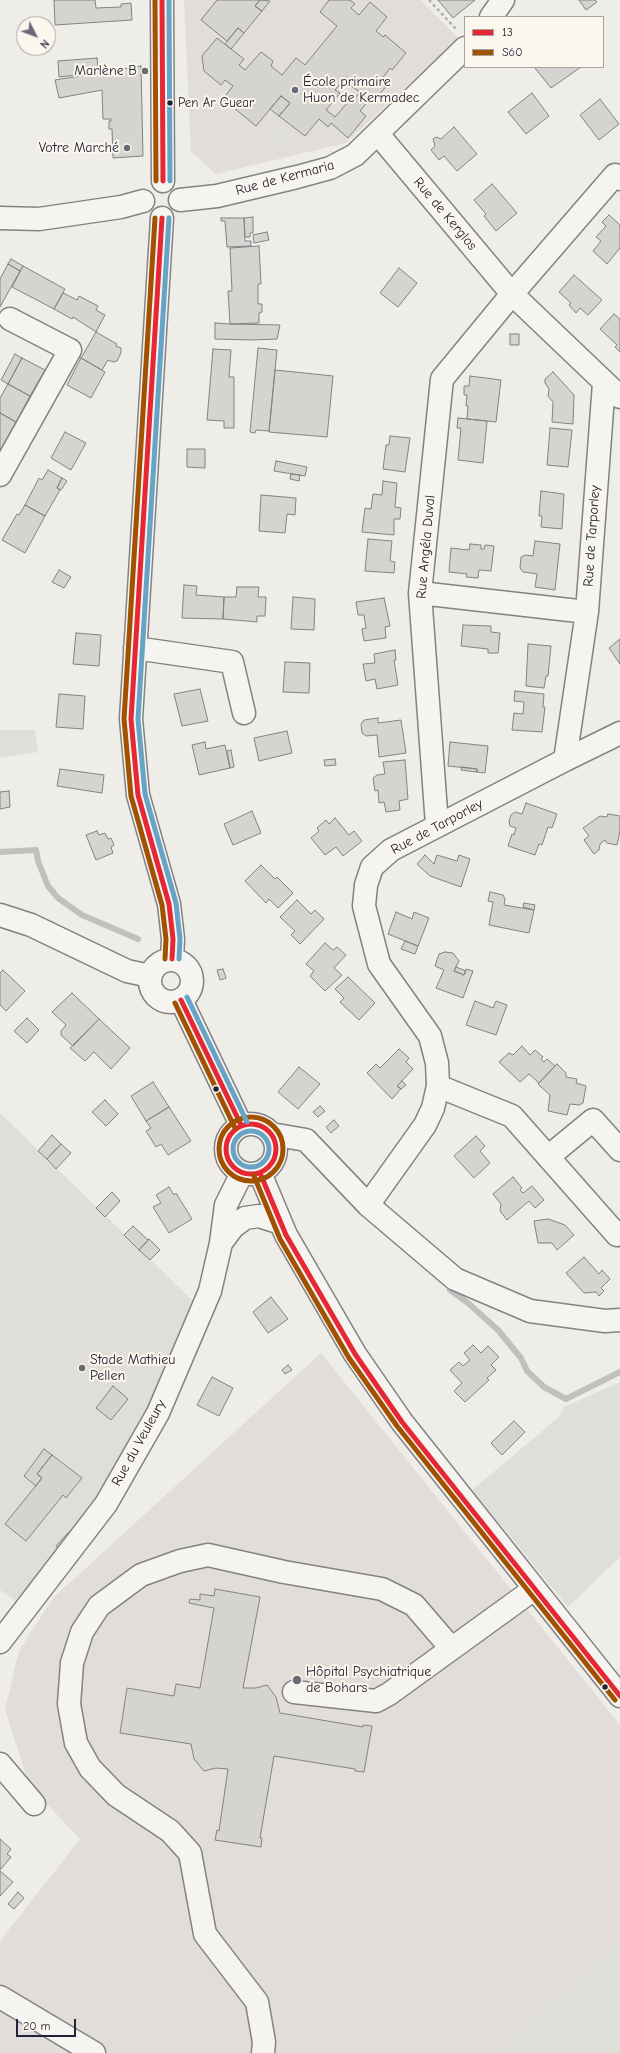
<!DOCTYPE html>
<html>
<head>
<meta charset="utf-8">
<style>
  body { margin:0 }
  #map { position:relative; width:620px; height:2053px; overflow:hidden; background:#efede8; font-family:"Comic Neue",sans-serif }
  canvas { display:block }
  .legend { position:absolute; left:464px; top:16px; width:140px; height:52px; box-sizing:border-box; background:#fbf7ec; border:1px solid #a4a2a5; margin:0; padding:5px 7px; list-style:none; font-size:12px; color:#22223b }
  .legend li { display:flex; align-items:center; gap:8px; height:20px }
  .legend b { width:20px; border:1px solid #a4a2a5 }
  .north { position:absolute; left:16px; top:16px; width:40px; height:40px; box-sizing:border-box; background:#fbf7ec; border:1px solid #a4a2a5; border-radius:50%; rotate:132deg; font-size:11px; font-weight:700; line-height:16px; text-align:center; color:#22223b }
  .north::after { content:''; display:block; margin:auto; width:14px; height:18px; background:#6a6978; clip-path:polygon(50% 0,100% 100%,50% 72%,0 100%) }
  .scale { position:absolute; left:16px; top:2019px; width:60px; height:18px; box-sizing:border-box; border:2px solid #22223b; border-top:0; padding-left:5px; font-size:12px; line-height:14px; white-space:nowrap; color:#22223b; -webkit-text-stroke:3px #fbf7ec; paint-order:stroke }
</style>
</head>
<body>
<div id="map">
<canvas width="620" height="2053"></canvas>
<ul class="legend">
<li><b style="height:5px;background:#e62834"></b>13</li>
<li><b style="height:5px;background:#a25100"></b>S60</li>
</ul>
<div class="north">N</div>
<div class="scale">20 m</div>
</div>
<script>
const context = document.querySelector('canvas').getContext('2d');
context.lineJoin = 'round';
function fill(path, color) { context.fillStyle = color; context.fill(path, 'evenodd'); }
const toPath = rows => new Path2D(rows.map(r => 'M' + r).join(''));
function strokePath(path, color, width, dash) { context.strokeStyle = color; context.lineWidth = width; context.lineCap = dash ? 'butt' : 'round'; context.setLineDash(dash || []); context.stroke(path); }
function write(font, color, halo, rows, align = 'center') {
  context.font = font + ' "Comic Neue",sans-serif'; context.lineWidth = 4; context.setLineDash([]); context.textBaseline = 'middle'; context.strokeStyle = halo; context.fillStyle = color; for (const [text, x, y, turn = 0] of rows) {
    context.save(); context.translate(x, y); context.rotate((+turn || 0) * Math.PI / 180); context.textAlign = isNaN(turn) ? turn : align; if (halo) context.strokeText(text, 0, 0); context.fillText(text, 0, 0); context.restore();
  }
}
fill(toPath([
  [184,0,420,0,458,38,346,143,216,174,191,152],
  [321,1353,620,1725,620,2053,0,2053,0,1941,80,1839,29,1785,5,1709,19,1651,53,1598]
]), '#e1ded9');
fill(toPath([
  [281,124,294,139,282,149,268,150,260,139],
  [0,730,35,730,38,752,0,758],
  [0,1113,192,1300,136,1436,84,1523,15,1601,0,1590],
  [620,1382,620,1557,568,1607,472,1490,559,1417,564,1407],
  [620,1943,620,2053,493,2053]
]), '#e0ded9');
strokePath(toPath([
  [0,852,36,850,38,861,48,886,58,898,82,915,138,939],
  [450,1290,468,1303,498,1330,521,1358,527,1371,544,1387,566,1399,620,1372]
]), '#c2bfbf', 6);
const building = toPath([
  [54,0,95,0,96,8,121,7,121,4,131,3,132,20,55,25,54,0],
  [217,0,260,0,255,6,262,11,244,33,238,28,227,41,201,20,217,0],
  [260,0,270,1,262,11,255,6,260,0],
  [329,0,350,0,355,4,351,8,359,15,370,2,387,17,376,31,383,37,385,35,406,53,392,70,390,68,381,80,387,85,373,103,369,100,360,111,366,116,348,138,331,123,328,127,319,119,305,136,279,116,290,103,281,96,256,126,223,99,233,86,225,80,221,85,204,71,202,56,217,38,244,59,239,65,245,70,261,52,273,61,271,66,282,75,296,58,305,65,337,26,320,12,329,0],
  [346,77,353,83,351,86,360,92,351,103,349,101,335,117,326,110,340,93,335,90,346,77],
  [438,0,475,0,453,18,438,0],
  [579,0,595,0,597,2,586,10,579,0],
  [238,28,244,33,231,49,225,44,238,28],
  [97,58,98,67,94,73,59,77,58,61,97,58],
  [141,66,143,156,113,158,112,129,109,129,109,121,111,121,111,119,103,119,102,90,59,98,55,80,141,66],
  [536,67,581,67,551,88,535,68,536,67],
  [532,93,549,116,526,134,508,112,532,93],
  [281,96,290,103,279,116,270,109,281,96],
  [600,99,619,124,599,140,580,115,600,99],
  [454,127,477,154,457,171,444,156,439,160,431,150,435,146,433,139,436,137,441,139,454,127],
  [492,184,517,213,496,231,484,216,486,214,474,200,492,184],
  [609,215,620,225,620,248,607,264,593,251,601,241,596,237,606,226,602,222,609,215],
  [253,217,253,233,250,233,250,237,245,237,244,218,253,217],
  [221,218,244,218,245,241,251,241,251,246,227,247,225,221,221,221,221,218],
  [267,232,269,240,254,243,253,235,267,232],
  [259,246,261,284,258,284,258,304,262,304,262,312,259,313,259,323,230,324,228,291,232,291,230,248,259,246],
  [11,259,23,266,20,271,8,264,11,259],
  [8,264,20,271,0,307,0,279,8,264],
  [23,266,65,289,54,309,12,287,23,266],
  [399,268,417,283,398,307,380,293,399,268],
  [574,275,602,300,588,315,580,308,576,313,569,305,571,303,559,292,574,275],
  [63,293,77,300,79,296,98,306,96,310,105,315,96,332,73,317,72,319,54,309,63,293],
  [614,314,620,319,620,352,615,347,617,345,600,329,614,314],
  [215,323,230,324,280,325,277,339,252,340,215,339,215,323],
  [96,332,117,344,116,346,121,348,121,353,117,361,113,362,108,360,102,370,81,358,96,332],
  [510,334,519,334,519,345,510,345,510,334],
  [258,348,277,350,269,431,256,430,255,433,250,432,258,348],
  [213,349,231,350,229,377,234,377,234,428,224,428,224,421,207,420,213,349],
  [15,354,22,358,8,384,1,380,15,354],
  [22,358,45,370,30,396,8,384,22,358],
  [81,358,105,372,91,398,67,385,81,358],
  [275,370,333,376,327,437,269,432,275,370],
  [553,372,574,395,573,424,552,422,553,402,548,396,549,389,545,383,545,379,553,372],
  [470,376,501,380,496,422,467,419,468,406,466,406,467,395,464,395,464,386,469,386,470,376],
  [8,384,30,396,16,422,0,413,0,398,8,384],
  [0,413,16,422,1,449,0,448,0,413],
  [458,418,487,421,483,463,458,460,461,428,457,428,458,418],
  [550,428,572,430,568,467,547,465,550,428],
  [65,432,86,443,71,470,51,458,65,432],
  [390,436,410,438,405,472,383,469,386,445,389,445,390,436],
  [187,449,205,449,205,468,187,467,187,449],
  [276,461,307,467,305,476,274,471,276,461],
  [48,470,62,478,57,488,60,490,45,516,25,505,39,478,42,480,48,470],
  [291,474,300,475,299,481,290,479,291,474],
  [62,478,67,481,61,490,57,488,62,478],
  [383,481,397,483,395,507,401,508,400,519,394,519,394,535,362,532,365,508,371,509,373,494,382,495,383,481],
  [541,491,564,494,562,529,541,527,542,516,539,516,541,491],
  [261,495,296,498,295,515,287,514,285,533,259,531,261,495],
  [25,505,45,516,25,553,2,540,17,514,19,515,25,505],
  [368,539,392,541,390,561,395,562,394,573,365,571,368,539],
  [535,541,560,544,555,590,535,587,537,574,523,572,520,568,521,557,525,555,533,556,535,541],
  [470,544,481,545,481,549,484,549,485,545,494,546,491,571,479,570,478,578,466,577,467,574,449,572,451,548,469,550,470,544],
  [59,570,71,577,64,588,52,582,59,570],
  [184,585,197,586,196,595,224,597,223,619,182,618,184,585],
  [237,587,259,587,258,597,266,597,265,616,257,616,257,622,223,619,224,597,236,597,237,587],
  [293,597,315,599,314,630,291,629,293,597],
  [384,598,390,626,385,627,386,638,364,641,362,629,366,628,364,615,358,615,356,602,384,598],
  [463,625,491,626,491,632,500,633,498,653,488,653,488,649,461,646,463,625],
  [76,633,101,635,99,666,73,664,76,633],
  [620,639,620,664,609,648,620,639],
  [528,644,551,646,548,676,546,676,544,688,526,686,528,644],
  [395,650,396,660,394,660,398,685,377,689,375,679,366,681,363,664,375,663,374,654,395,650],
  [285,662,310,663,309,693,283,692,285,662],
  [200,689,208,721,182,726,174,694,200,689],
  [515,691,544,694,543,707,545,707,542,732,512,730,514,713,523,714,524,702,514,701,515,691],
  [59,694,85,696,83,729,56,727,59,694],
  [378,718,378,723,401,720,406,753,379,757,377,735,366,736,362,733,361,724,364,720,378,718],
  [287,731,292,753,259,761,254,738,287,731],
  [205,742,206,749,225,745,230,768,199,775,192,745,205,742],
  [450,742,488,746,485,773,477,772,477,769,448,766,450,742],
  [231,750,234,767,230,768,227,751,231,750],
  [335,759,336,765,325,766,324,760,335,759],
  [405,760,408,799,399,801,400,810,386,812,384,802,379,803,378,790,375,791,373,778,377,775,385,774,383,762,405,760],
  [462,767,477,769,477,772,461,770,462,767],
  [60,769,104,775,102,793,57,786,60,769],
  [9,791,10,807,0,809,0,792,9,791],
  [526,803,557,814,552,828,548,827,542,845,539,844,535,855,508,846,512,834,514,835,516,828,510,826,509,821,511,815,515,812,522,814,526,803],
  [252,811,261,833,233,845,224,824,252,811],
  [608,814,620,816,620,831,617,845,607,843,605,840,600,844,599,850,594,854,584,840,589,836,583,828,600,816,607,817,608,814],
  [335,818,349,835,354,831,362,841,343,856,336,847,325,855,311,838,319,831,317,828,326,820,329,824,335,818],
  [97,831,99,835,105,833,108,839,111,838,114,845,111,847,113,853,96,860,86,835,97,831],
  [425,855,434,864,437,855,457,861,459,855,470,859,461,887,430,876,417,864,425,855],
  [261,865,275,879,277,877,293,893,278,908,269,899,266,903,245,881,261,865],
  [490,892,503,895,505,899,504,905,534,910,529,933,489,925,493,902,488,901,490,892],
  [297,900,311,914,315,910,324,919,300,944,291,935,295,931,280,917,297,900],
  [524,903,535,905,534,910,523,907,524,903],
  [396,912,412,919,414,912,429,918,418,946,388,934,396,912],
  [405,941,418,946,415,954,401,949,405,941],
  [325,943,333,950,337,947,346,955,334,968,342,975,325,991,310,976,314,971,306,964,325,943],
  [445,952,453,953,459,961,454,971,464,975,466,969,473,971,463,998,436,988,444,970,435,966,439,954,445,952],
  [456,967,466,971,464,975,454,971,456,967],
  [223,969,226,978,220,980,217,970,223,969],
  [3,970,25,991,6,1011,0,1005,0,973,3,970],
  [348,977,375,1003,359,1020,340,1002,344,998,335,989,348,977],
  [72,993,99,1019,73,1046,61,1035,61,1031,66,1025,52,1012,72,993],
  [475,1001,493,1008,496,1001,507,1005,496,1035,466,1025,475,1001],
  [27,1018,39,1030,27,1043,14,1031,27,1018],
  [99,1019,130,1048,111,1069,94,1052,85,1061,70,1048,99,1019],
  [522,1046,530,1055,535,1050,543,1057,541,1059,544,1062,547,1059,555,1066,539,1083,529,1074,520,1082,499,1062,509,1053,513,1055,522,1046],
  [399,1049,409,1058,406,1062,413,1069,397,1086,401,1089,392,1099,367,1073,376,1064,380,1068,399,1049],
  [557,1064,566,1073,566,1077,577,1079,576,1083,586,1086,583,1103,579,1105,570,1104,567,1115,548,1111,550,1095,538,1084,557,1064],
  [299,1067,320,1084,298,1109,278,1092,299,1067],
  [402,1081,406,1085,401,1089,397,1086,402,1081],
  [153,1082,169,1107,146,1121,131,1096,153,1082],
  [105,1100,118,1114,106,1126,92,1112,105,1100],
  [320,1106,325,1111,318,1117,313,1112,320,1106],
  [169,1107,191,1141,168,1155,161,1144,156,1147,146,1131,151,1128,146,1121,169,1107],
  [334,1120,339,1126,331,1133,326,1127,334,1120],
  [52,1135,61,1144,47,1159,38,1151,52,1135],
  [476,1136,485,1146,480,1151,490,1163,474,1178,454,1156,476,1136],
  [61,1144,71,1153,56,1169,47,1159,61,1144],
  [513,1177,522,1188,520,1190,523,1193,532,1186,544,1200,535,1208,529,1201,507,1220,500,1211,501,1204,493,1194,513,1177],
  [169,1187,174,1195,176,1193,192,1219,169,1233,153,1207,161,1203,156,1195,169,1187],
  [112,1192,120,1201,105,1217,96,1208,112,1192],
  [548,1219,565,1225,574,1235,557,1250,552,1243,538,1243,534,1221,548,1219],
  [133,1226,148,1240,139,1250,124,1235,133,1226],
  [149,1239,160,1250,150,1260,139,1250,149,1239],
  [584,1257,599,1274,602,1270,610,1279,601,1288,604,1291,599,1296,596,1292,584,1293,566,1273,584,1257],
  [271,1297,288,1319,268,1333,253,1312,271,1297],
  [473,1345,481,1353,488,1346,499,1357,491,1365,496,1370,487,1378,489,1380,465,1402,454,1391,462,1383,450,1370,459,1362,463,1366,470,1360,464,1353,473,1345],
  [288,1365,292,1370,285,1374,282,1370,288,1365],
  [212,1377,233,1388,219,1416,197,1405,212,1377],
  [113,1386,128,1399,111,1420,96,1408,113,1386],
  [514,1421,525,1432,502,1455,491,1443,514,1421],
  [44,1449,52,1455,37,1474,42,1478,36,1486,24,1476,44,1449],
  [52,1455,82,1478,66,1498,63,1495,26,1541,5,1524,42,1478,37,1474,52,1455],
  [68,1533,71,1535,60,1551,56,1546,68,1533],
  [215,1589,260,1597,243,1688,256,1688,267,1685,276,1697,280,1713,363,1727,363,1725,372,1726,364,1772,355,1771,355,1769,274,1756,260,1838,262,1838,261,1847,215,1840,217,1830,219,1831,228,1769,216,1768,204,1771,194,1759,191,1744,120,1733,127,1688,174,1696,176,1684,200,1688,214,1608,189,1603,190,1599,200,1600,200,1594,214,1596,215,1589],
  [0,1839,11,1849,7,1854,11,1857,0,1870,0,1839],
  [0,1871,13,1882,0,1896,0,1871],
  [18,1892,24,1898,14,1909,8,1904,18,1892]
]);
fill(building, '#d6d4d1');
strokePath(building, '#838284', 1);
const minor = toPath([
  [162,0,163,181],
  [491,17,503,0],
  [378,134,512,294,620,397],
  [180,200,217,196,297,177,330,168,355,155,465,48],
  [0,218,39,219,121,207,143,201],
  [162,218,131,719,138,795,169,904,173,939,172,959],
  [0,475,70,350,10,319],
  [420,593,587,612],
  [135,648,232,662,244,713],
  [565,760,620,733],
  [437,825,420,593,442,379,512,294,615,175,620,179],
  [0,915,31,925,127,971,150,976],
  '150 981a21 21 0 1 1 42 0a21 21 0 1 1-42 0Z',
  [181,1000,241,1125],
  [438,1086,512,1116,617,1235,620,1232],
  '226 1149a25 25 0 1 1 50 0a25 25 0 1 1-50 0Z',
  [271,1134,306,1140,368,1205,455,1279,530,1311,605,1321,620,1320],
  [548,1157,593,1120,620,1150],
  [260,1173,286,1235,355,1354,402,1422,620,1696],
  [368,1205,425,1125,433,1108,438,1086,437,1063,430,1036,379,964,364,906,366,885,372,867,391,850,565,760,587,612,604,383],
  [221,1243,233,1227,245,1218,259,1216,281,1223],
  [0,1642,106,1504,158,1413,210,1291,221,1243,226,1205,242,1173],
  [294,1692,376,1701,389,1694,534,1589],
  [0,1764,34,1804],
  [0,1997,94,2053],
  [263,2053,264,2042,257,2002,205,1934,190,1853,170,1831,116,1795,90,1768,76,1743,69,1704,72,1663,82,1632,99,1606,141,1575,180,1561,208,1555,284,1572,382,1589,414,1605,451,1648]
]);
strokePath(minor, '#838284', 25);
strokePath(toPath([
  [429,0,457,30]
]), '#afaeae', 2.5, [3, 3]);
strokePath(minor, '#f5f4f0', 22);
strokePath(toPath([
  [162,0,163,181],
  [162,218,131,719,138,795,169,904,173,939,172,959],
  [181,1000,241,1125],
  '226 1149a25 25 0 1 1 50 0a25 25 0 1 1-50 0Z',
  [260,1173,286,1235,355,1354,402,1422,620,1696]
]), '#e62834', 5);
strokePath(toPath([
  [155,0,156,181],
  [155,218,124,719,131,796,162,905,166,939,165,959],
  [175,1003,235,1128],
  '219 1149a32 32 0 1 1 64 0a32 32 0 1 1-64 0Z',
  [254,1176,280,1239,349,1358,397,1426,615,1700]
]), '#a25100', 5);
strokePath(toPath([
  [169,0,170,181],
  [169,218,138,719,145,794,176,903,180,939,179,959],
  [187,997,247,1122],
  '233 1149a18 18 0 1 1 36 0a18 18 0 1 1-36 0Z'
]), '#67a3c5', 5);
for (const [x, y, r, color] of [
  [145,71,4,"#6a6978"],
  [295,90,4,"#6a6978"],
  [170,103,3.5,"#22223b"],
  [127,148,4,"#6a6978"],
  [216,1089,3.5,"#22223b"],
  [82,1368,4,"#6a6978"],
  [297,1680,5,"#6a6978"],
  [605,1687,3.5,"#22223b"]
]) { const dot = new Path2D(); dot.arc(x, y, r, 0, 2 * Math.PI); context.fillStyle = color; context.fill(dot); strokePath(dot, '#fbf7ec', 1.5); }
write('13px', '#22223b', '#fbf7ec', [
  ["Pen Ar Guear",178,103]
], 'left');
write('14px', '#22223b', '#fbf7ec', [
  ["Marlène B",137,71,"right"],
  ["École primaire",303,82],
  ["Huon de Kermadec",303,98],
  ["Votre Marché",119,148,"right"],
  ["Stade Mathieu",90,1360],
  ["Pellen",90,1376],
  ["Hôpital Psychiatrique",306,1672],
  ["de Bohars",306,1688]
], 'left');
write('14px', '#22223b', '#fbf7ec', [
  ["Rue de Kermaria",285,178,-15],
  ["Rue de Kerglos",445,214,50],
  ["Rue de Tarporley",592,536,-86],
  ["Rue Angéla Duval",426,547,-85],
  ["Rue de Tarporley",437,827,-28],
  ["Rue du Veuleury",139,1443,-61]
]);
</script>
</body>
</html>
